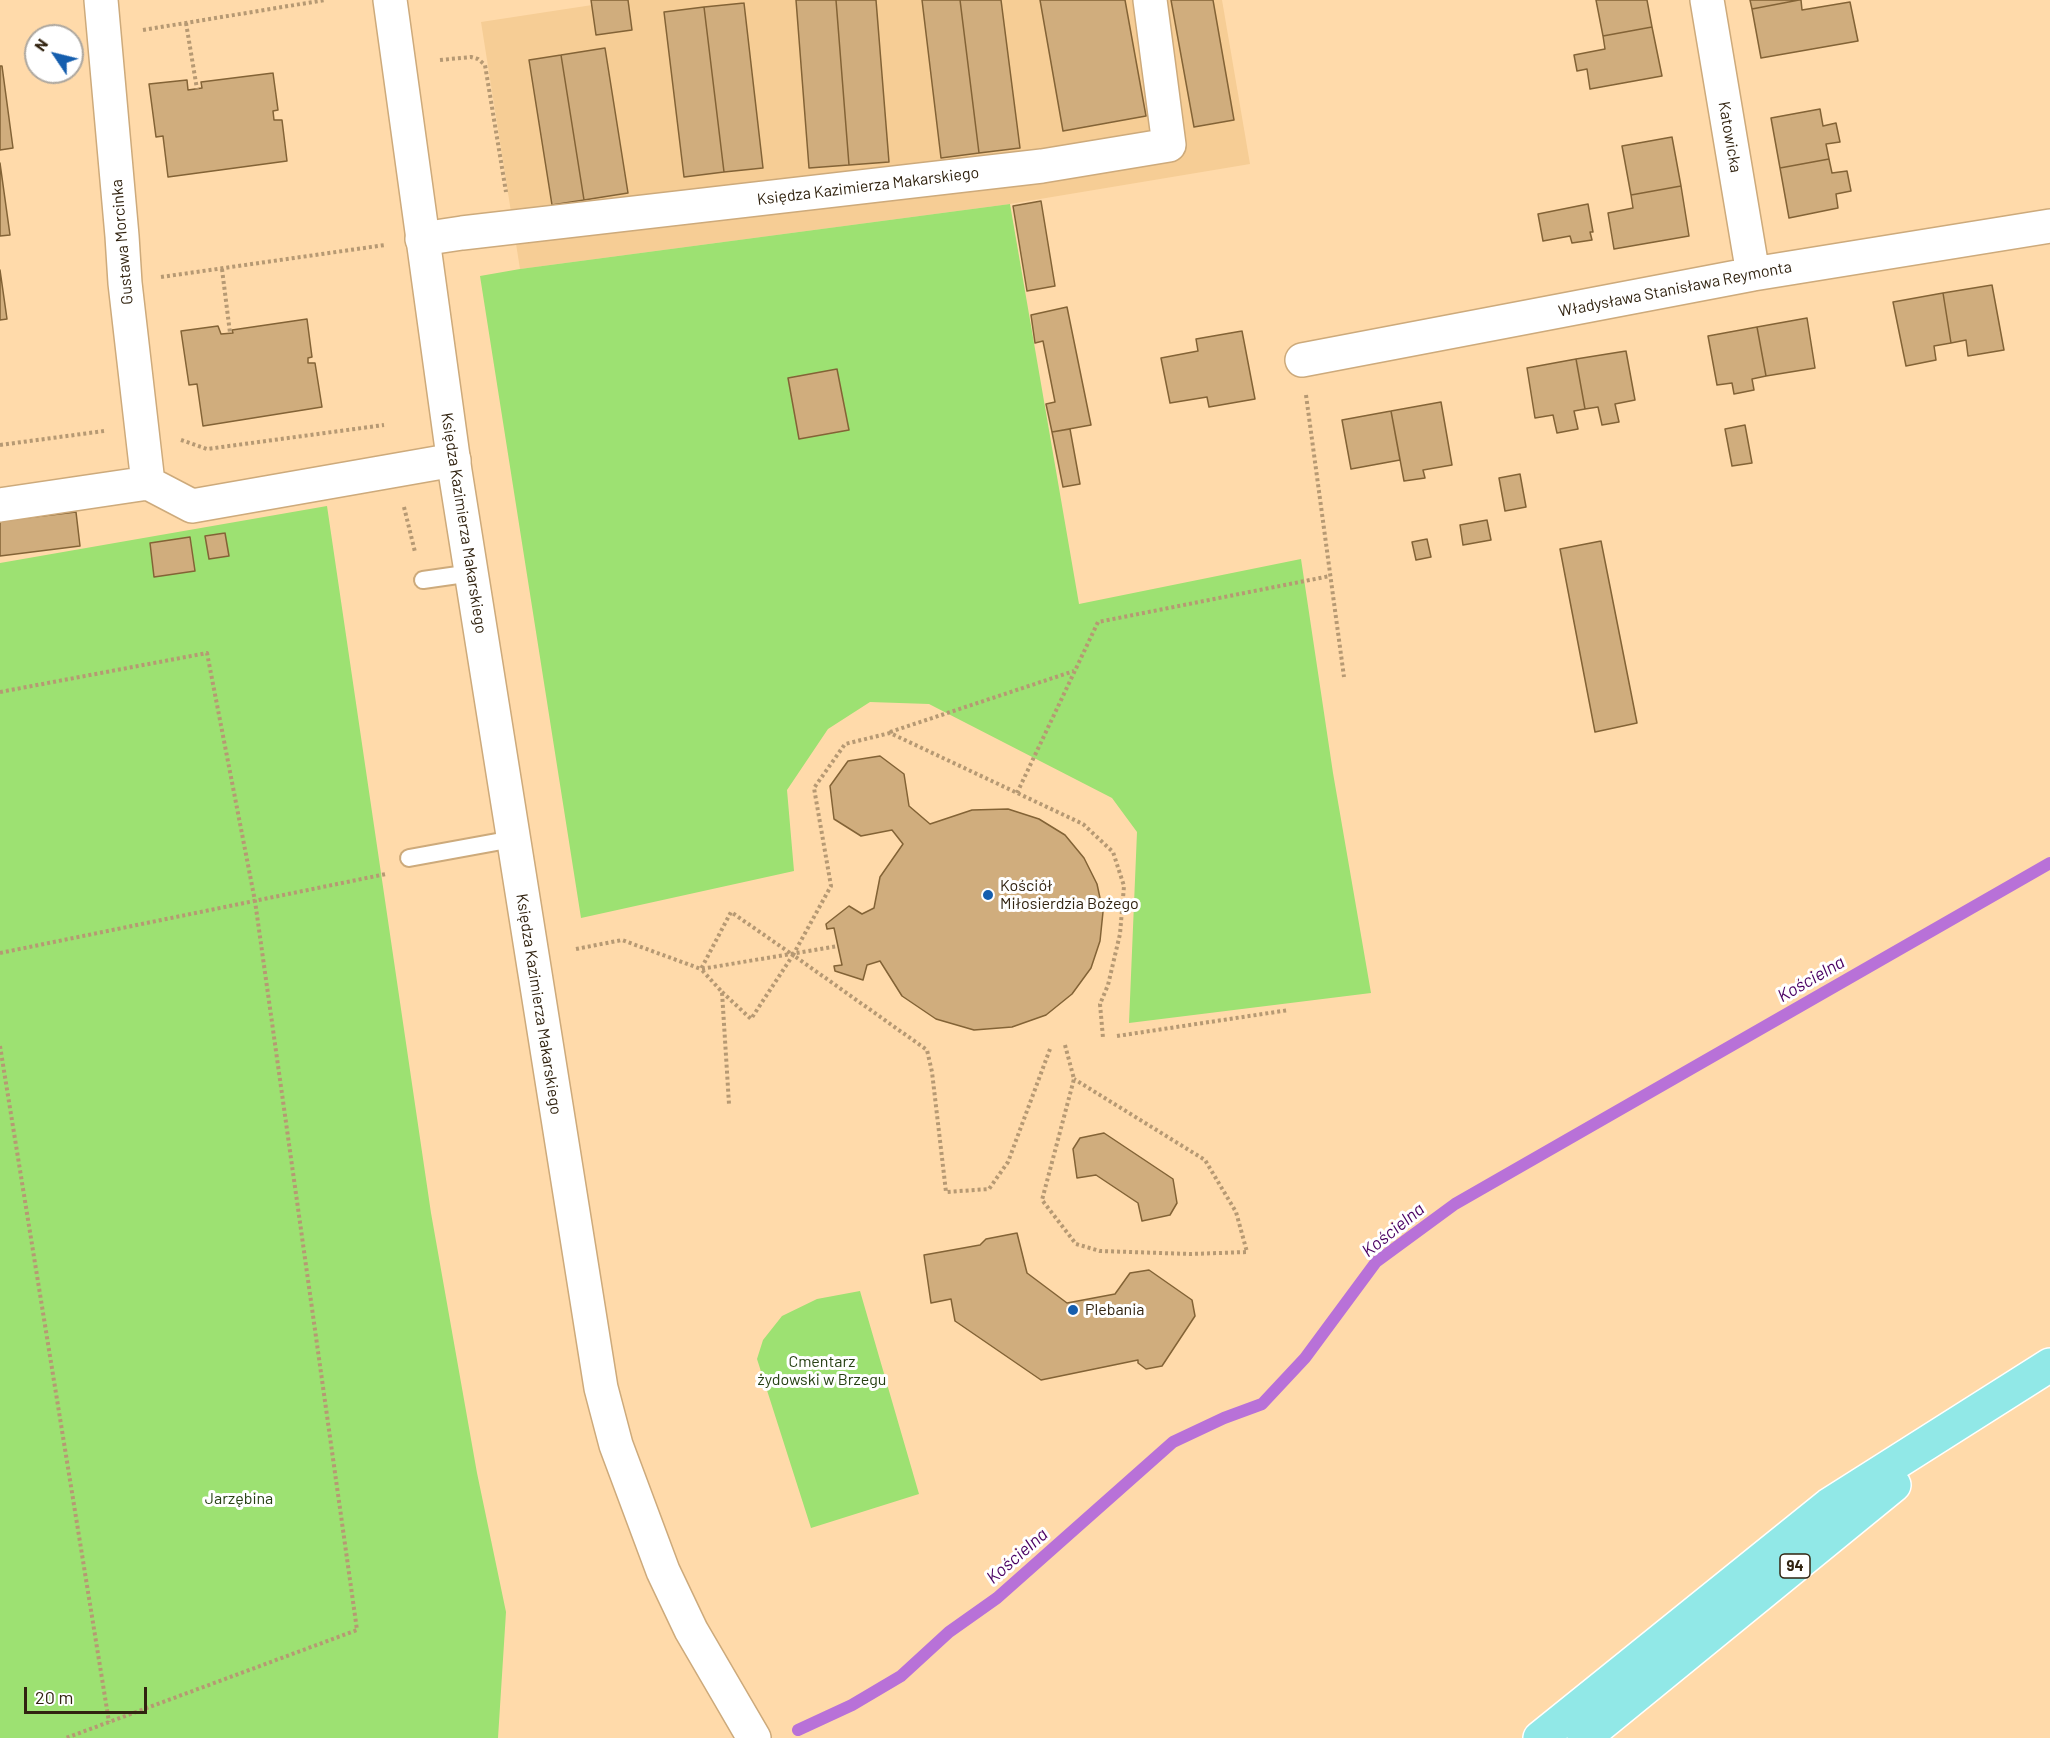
<!DOCTYPE html>
<html>
<head>
<meta charset="utf-8">
<style>
  body { margin:0 }
  #map { position:relative; width:2050px; height:1738px; overflow:hidden; background:#ffdaaa; font-family:Barlow,sans-serif }
  canvas { display:block }
  .north { position:absolute; left:24px; top:24px; width:60px; height:60px; box-sizing:border-box; background:#fff; border:2px solid #ada79f; border-radius:50%; rotate:305deg; font-size:16px; font-weight:700; line-height:24px; text-align:center; color:#312310 }
  .north::after { content:''; display:block; margin:auto; width:21px; height:27px; background:#155eae; clip-path:polygon(50% 0,100% 100%,50% 72%,0 100%) }
  .scale { position:absolute; left:24px; top:1687px; width:123px; height:27px; box-sizing:border-box; border:3px solid #312310; border-top:0; padding-left:8px; font-size:18px; line-height:21px; white-space:nowrap; color:#312310; -webkit-text-stroke:4px #fff; paint-order:stroke }
</style>
</head>
<body>
<div id="map">
<canvas width="2050" height="1738"></canvas>
<div class="north">N</div>
<div class="scale">20 m</div>
</div>
<script>
const context = document.querySelector('canvas').getContext('2d');
context.lineJoin = 'round';
function fill(path, color) { context.fillStyle = color; context.fill(path, 'evenodd'); }
const toPath = rows => new Path2D(rows.map(r => 'M' + r).join(''));
function strokePath(path, color, width, dash) { context.strokeStyle = color; context.lineWidth = width; context.lineCap = dash ? 'butt' : 'round'; context.setLineDash(dash || []); context.stroke(path); }
function write(font, color, halo, rows, align = 'center') {
  context.font = font + ' Barlow,sans-serif'; context.lineWidth = 6; context.setLineDash([]); context.textBaseline = 'middle'; context.strokeStyle = halo; context.fillStyle = color; for (const [text, x, y, turn = 0] of rows) {
    context.save(); context.translate(x, y); context.rotate((+turn || 0) * Math.PI / 180); context.textAlign = isNaN(turn) ? turn : align; if (halo) context.strokeText(text, 0, 0); context.fillText(text, 0, 0); context.restore();
  }
}
fill(toPath([
  [625,0,1222,0,1250,164,1010,204,520,269,481,22]
]), '#f6cd95');
fill(toPath([
  [1010,204,1079,604,1301,559,1333,773,1371,993,1129,1023,1137,832,1112,798,929,704,870,702,828,729,787,790,794,871,581,918,480,276,520,269],
  [327,506,431,1213,477,1473,506,1612,498,1738,0,1738,0,563],
  [860,1291,919,1494,811,1528,757,1359,763,1340,782,1316,817,1299]
]), '#9de172');
strokePath(toPath([
  [798,1730,852,1705,901,1676,949,1632,997,1598,1173,1442,1224,1418,1262,1404,1305,1358,1376,1262,1455,1204,2050,863]
]), '#b871d8', 12);
const building = toPath([
  [591,0,628,0,632,30,596,35,591,0],
  [796,0,836,0,849,165,809,168,796,0],
  [836,0,876,0,889,162,849,165,836,0],
  [922,0,960,0,979,153,941,158,922,0],
  [960,0,1001,0,1020,148,979,153,960,0],
  [1040,0,1125,0,1146,116,1063,131,1040,0],
  [1171,0,1213,0,1234,120,1194,127,1171,0],
  [1596,0,1647,0,1652,27,1603,36,1596,0],
  [1750,0,1799,0,1752,9,1750,0],
  [1799,0,1801,0,1802,10,1850,2,1858,41,1761,58,1752,9,1799,0],
  [744,3,763,168,724,172,704,7,744,3],
  [704,7,724,172,684,177,664,12,704,7],
  [1652,27,1662,76,1590,89,1587,69,1577,71,1574,55,1605,49,1603,36,1652,27],
  [605,48,628,193,584,200,561,55,605,48],
  [561,55,584,200,552,205,529,60,561,55],
  [0,66,2,66,13,148,0,150,0,66],
  [273,73,278,110,273,111,274,120,282,120,287,161,168,177,163,136,156,137,149,84,187,80,188,90,202,88,201,82,273,73],
  [1820,109,1823,126,1836,123,1840,142,1826,144,1829,159,1780,168,1771,118,1820,109],
  [1672,137,1681,186,1631,195,1622,146,1672,137],
  [1829,159,1832,173,1847,171,1851,191,1836,194,1838,208,1789,218,1780,168,1829,159],
  [0,163,10,235,0,236,0,163],
  [1681,186,1689,236,1614,249,1608,213,1633,208,1631,195,1681,186],
  [1041,201,1055,286,1027,291,1013,206,1041,201],
  [1588,204,1593,232,1590,232,1592,240,1572,243,1570,236,1543,241,1538,214,1588,204],
  [0,270,7,319,0,320,0,270],
  [1992,285,2004,350,1968,356,1966,340,1951,343,1943,293,1992,285],
  [1943,293,1951,343,1934,346,1936,360,1906,366,1893,302,1943,293],
  [1067,307,1091,425,1052,432,1046,404,1055,402,1043,341,1035,343,1031,315,1067,307],
  [1807,318,1815,368,1766,376,1757,327,1807,318],
  [307,319,312,357,308,358,308,363,315,363,322,407,203,426,197,384,189,385,181,331,218,326,221,334,233,333,232,330,307,319],
  [1757,327,1766,376,1752,379,1754,390,1734,394,1732,383,1717,385,1708,336,1757,327],
  [1242,331,1255,399,1209,407,1207,397,1170,403,1161,358,1198,351,1196,339,1242,331],
  [1626,351,1635,400,1615,404,1619,422,1602,425,1598,407,1585,409,1576,359,1626,351],
  [1576,359,1585,409,1574,411,1578,429,1557,433,1553,415,1535,418,1527,368,1576,359],
  [837,369,849,430,799,439,788,378,837,369],
  [1441,402,1452,465,1423,470,1425,478,1404,481,1391,411,1441,402],
  [1391,411,1400,460,1351,469,1342,420,1391,411],
  [1745,425,1752,463,1732,466,1725,429,1745,425],
  [1070,429,1080,484,1063,487,1052,432,1070,429],
  [1520,474,1526,507,1505,511,1499,478,1520,474],
  [76,512,80,546,0,556,0,521,76,512],
  [1487,520,1491,540,1463,545,1460,525,1487,520],
  [225,533,229,556,209,559,205,536,225,533],
  [190,537,195,571,154,577,150,543,190,537],
  [1427,539,1431,557,1416,560,1412,542,1427,539],
  [1601,541,1637,723,1595,732,1560,549,1601,541],
  [880,756,904,774,909,806,930,824,972,810,1008,809,1039,819,1065,835,1084,858,1097,884,1103,912,1100,941,1091,968,1072,994,1046,1015,1012,1027,974,1030,936,1019,902,996,880,961,867,965,863,980,835,971,834,966,842,965,834,928,827,929,826,924,849,906,862,914,874,908,880,877,903,844,892,830,861,836,834,819,830,786,848,761,880,756],
  [1104,1133,1173,1179,1177,1203,1170,1215,1142,1221,1138,1203,1096,1175,1077,1178,1073,1149,1080,1138,1104,1133],
  [1017,1233,1027,1273,1067,1303,1115,1294,1130,1273,1149,1270,1192,1300,1195,1316,1162,1366,1146,1369,1138,1363,1138,1360,1041,1380,955,1321,951,1299,931,1303,924,1255,980,1245,986,1239,1017,1233]
]);
fill(building, '#d0ad7d');
strokePath(building, '#836336', 1.5);
const service = toPath([
  [423,580,472,573],
  [409,858,513,839]
]);
const minor = toPath([
  [101,0,122,236,125,283,148,483],
  [1707,0,1753,274],
  [422,239,462,233,1042,166,1169,145,1150,0],
  [1302,360,1753,274,2050,226],
  [0,505,148,483,192,506,454,460]
]);
const tertiary = toPath([
  [390,0,455,471,601,1388,616,1445,663,1571,691,1630,754,1738]
]);
const primary = toPath([
  [1540,1738,1829,1505,2050,1365],
  [1584,1738,1894,1485]
]);
strokePath(service, '#cdaa7b', 20);
strokePath(minor, '#cdaa7b', 36);
strokePath(tertiary, '#cdaa7b', 36);
strokePath(primary, '#fff', 36);
strokePath(toPath([
  [186,23,197,89],
  [143,30,325,0],
  [440,60,471,57,478,59,485,65,506,192],
  [222,269,230,333],
  [161,277,385,245],
  [1306,395,1344,677],
  [181,440,207,449,384,425],
  [0,445,104,431],
  [404,507,415,552],
  [0,692,207,653,255,901,357,1630,66,1738],
  [890,732,1074,671],
  [1017,793,1098,622,1330,576],
  [576,949,622,940,701,969,838,946],
  [0,953,386,874],
  [722,992,751,1019,793,955,731,912,701,969,722,992,729,1104],
  [1117,1036,1289,1010],
  [1065,1045,1074,1079,1042,1200,1076,1244,1100,1251,1191,1254,1247,1252,1236,1212,1205,1160,1074,1079],
  [0,1046,109,1722],
  [1050,1049,1008,1162,989,1189,946,1192,932,1072,927,1050,793,955,831,886,814,788,845,744,890,733,1083,824,1113,852,1124,886,1120,934,1108,985,1100,1004,1103,1038]
]), '#b69973', 4, [3, 3]);
strokePath(service, '#fff', 16);
strokePath(minor, '#fff', 33);
strokePath(tertiary, '#fff', 33);
strokePath(primary, '#91e8e7', 33);
for (const [x, y, r, color] of [
  [988,895,6,"#155eae"],
  [1073,1310,6,"#155eae"]
]) { const dot = new Path2D(); dot.arc(x, y, r, 0, 2 * Math.PI); context.fillStyle = color; context.fill(dot); strokePath(dot, '#fff', 2); }
for (const [x, y, w] of [
  [1795,1566,30]
]) { const box = new Path2D(); box.roundRect(x - w / 2, y - 12, w, 24, 4.5); context.fillStyle = '#fff'; context.fill(box); strokePath(box, '#312310', 1.5); }
write('bold 15px', '#312310', null, [
  ["94",1795,1566]
]);
write('16px', '#312310', '#fff', [
  ["Katowicka",1730,137,80],
  ["Księdza Kazimierza Makarskiego",868,186,-7],
  ["Gustawa Morcinka",122,242,-95],
  ["Władysława Stanisława Reymonta",1675,289,-11],
  ["Księdza Kazimierza Makarskiego",464,523,81],
  ["Księdza Kazimierza Makarskiego",539,1004,81]
]);
write('16px', '#312310', '#fff', [
  ["Kościół",1000,886],
  ["Miłosierdzia Bożego",1000,904],
  ["Plebania",1085,1310]
], 'left');
write('16px', '#264013', '#fff', [
  ["Cmentarz",822,1362],
  ["żydowski w Brzegu",822,1380],
  ["Jarzębina",239,1499]
]);
write('italic 18px', '#4a0062', '#fff', [
  ["Kościelna",1811,979,-30],
  ["Kościelna",1393,1230,-39],
  ["Kościelna",1017,1556,-41]
]);
</script>
</body>
</html>
